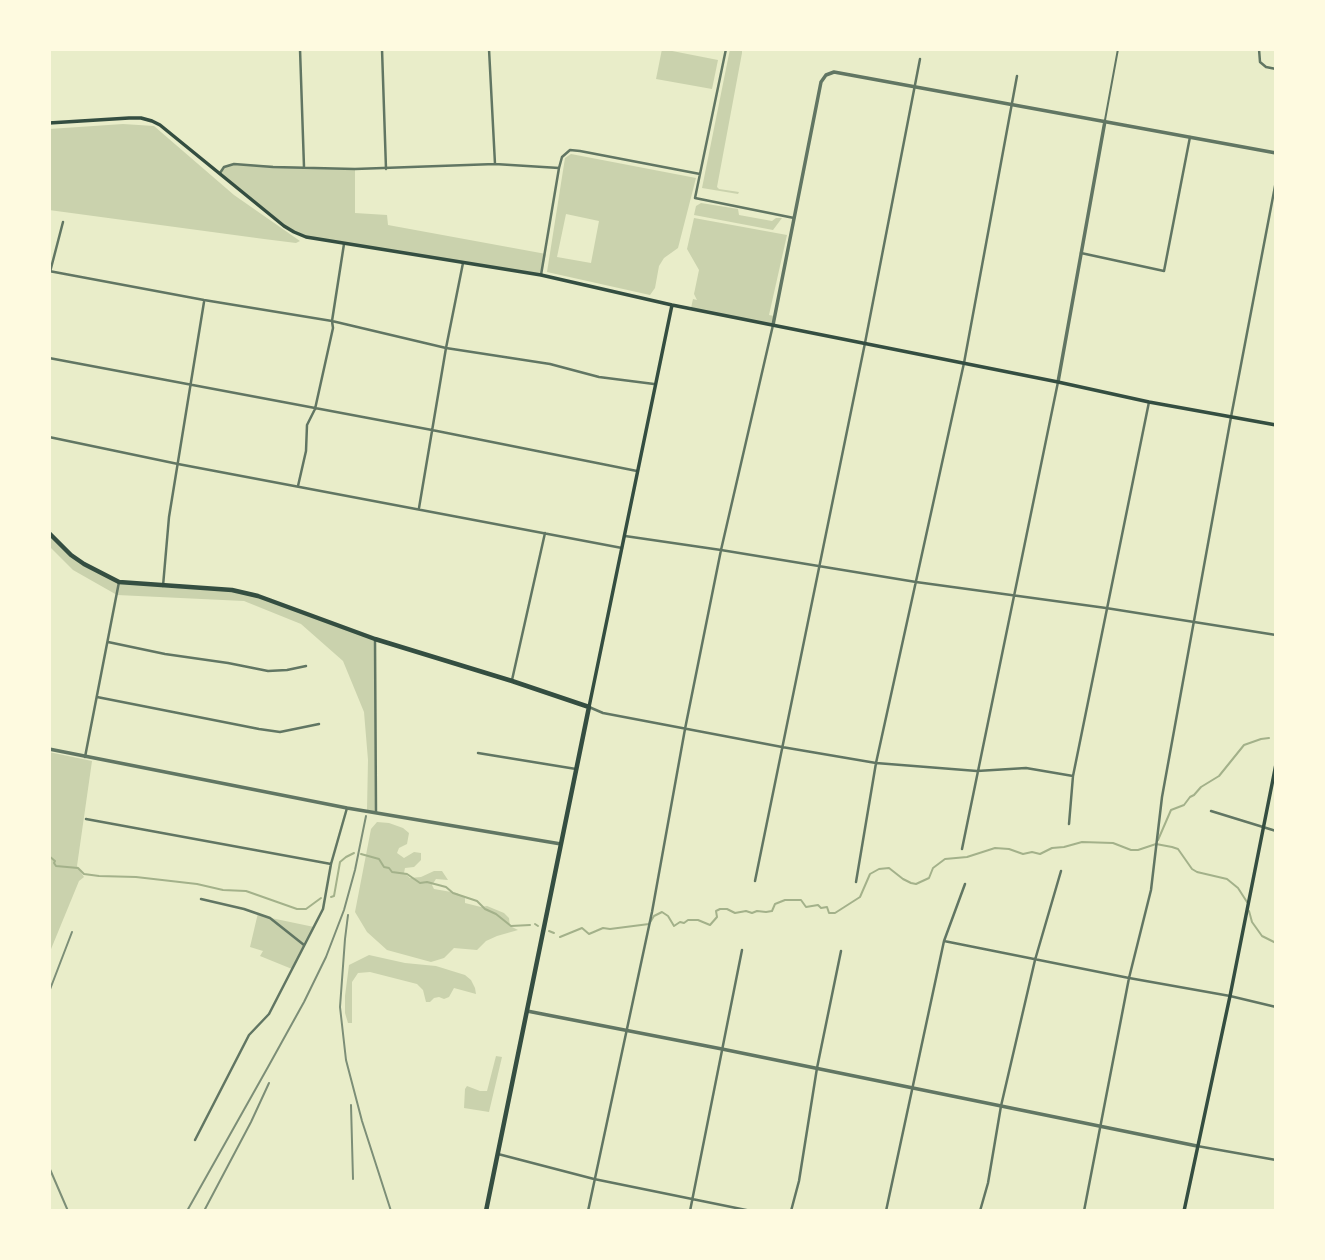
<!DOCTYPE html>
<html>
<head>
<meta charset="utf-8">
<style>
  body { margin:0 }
  #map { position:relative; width:1325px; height:1260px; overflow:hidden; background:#e9edc9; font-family:"Crimson Pro",serif }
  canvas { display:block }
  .frame { position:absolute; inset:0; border:51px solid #fefae0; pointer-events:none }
</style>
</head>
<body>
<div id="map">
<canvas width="1325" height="1260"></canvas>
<div class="frame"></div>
</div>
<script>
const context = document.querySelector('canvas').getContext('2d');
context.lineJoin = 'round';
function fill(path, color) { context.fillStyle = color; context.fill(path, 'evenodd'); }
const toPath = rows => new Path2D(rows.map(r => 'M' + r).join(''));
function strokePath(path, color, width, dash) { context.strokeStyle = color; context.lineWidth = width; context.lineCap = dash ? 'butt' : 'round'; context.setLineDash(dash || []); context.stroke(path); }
fill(toPath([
  [662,49,718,60,712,89,656,79],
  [730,49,742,49,742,53,717,187,719,189,739,192,738,194,702,188],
  [123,124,154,126,234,195,300,241,296,243,264,239,49,210,49,129],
  [571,154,696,178,678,248,664,258,659,266,655,288,650,295,547,272,565,158],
  [566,214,599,221,591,263,557,257],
  [234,164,355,169,355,213,387,215,388,225,546,254,541,275,306,237,294,232,220,173,224,167],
  [701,203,738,209,739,215,772,221,776,218,782,218,773,230,694,215,696,206],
  [694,218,787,235,769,315,774,316,773,325,691,308,693,299,697,300,694,294,699,270,687,249],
  [49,533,71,555,119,582,213,588,258,596,375,639,376,812,367,810,368,760,364,712,343,661,301,624,244,601,117,595,73,570,49,546],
  [49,752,92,761,77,866,84,877,79,881,49,954],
  [377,822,389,823,403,828,409,833,407,844,399,848,397,853,404,858,414,852,421,853,421,860,414,867,405,868,404,873,410,878,421,877,434,871,442,871,448,880,436,879,432,885,434,889,457,893,465,898,465,903,481,907,487,906,504,913,509,918,510,926,518,930,497,936,486,941,477,950,454,948,444,958,431,962,387,950,367,932,355,912,371,829],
  [258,913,271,918,314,927,292,969,260,956,263,951,250,947],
  [369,955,405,963,436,966,465,975,471,980,475,988,476,994,454,988,449,997,444,999,439,997,434,998,430,1002,426,1002,423,990,417,984,370,972,358,973,352,982,352,1023,348,1023,345,1013,345,996,349,965],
  [496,1056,502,1057,489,1112,464,1108,465,1089,467,1086,480,1091,487,1091]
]), '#cad2ad');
strokePath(toPath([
  [1158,840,1171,810,1184,805,1190,797,1194,795,1201,787,1219,776,1244,745,1261,739,1269,738],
  [361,854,379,859,384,867,389,868,392,872,407,874,420,883,427,882,446,887,453,893,477,901,485,909,496,914,511,926,530,925],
  [49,856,55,861,54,863,56,866,78,868,84,874,99,876,136,877,197,884,223,890,246,891,297,909,306,909,321,898],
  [331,897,334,896,340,862,346,857,354,853],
  [1249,911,1252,922,1262,936,1276,943],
  [535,924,538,926],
  [549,931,554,933],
  [560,937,582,928,589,934,603,928,610,929,649,924,654,916,662,912,668,916,674,926,680,922,684,923,688,920,698,920,710,925,717,917,716,911,720,909,727,909,735,913,746,911,752,913,757,911,766,912,772,911,775,904,785,900,801,900,806,907,818,905,821,908,827,907,829,913,835,913,860,897,870,874,879,869,889,868,903,879,911,883,916,884,929,878,933,868,945,859,967,857,995,848,1009,849,1023,854,1032,852,1040,854,1052,848,1064,847,1082,842,1113,843,1131,850,1138,850,1156,844,1172,847,1178,849,1192,869,1197,872,1227,879,1238,888,1247,902]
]), '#a3b18a', 2);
strokePath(toPath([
  [1105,120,1118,49]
]), '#617663', 2);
strokePath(toPath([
  [300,49,304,167],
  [382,49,386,169],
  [489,49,495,164],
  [726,49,695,198,794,218],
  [1259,49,1260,62,1266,67,1276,69],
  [220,173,224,167,234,164,273,167,355,169,495,164,559,168],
  [1081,253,1164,271,1190,137],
  [49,271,204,300,332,321,446,348,550,364,599,377,654,384],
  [50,272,63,222],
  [541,275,559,168,562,157,570,150,580,151,700,174],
  [49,358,432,430,637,471],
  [49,437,178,464,622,548],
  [298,486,306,451,307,425,315,409,333,328,332,321,344,244],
  [419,508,446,348,463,263],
  [625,536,721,550,916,582,1106,608,1276,635],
  [163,586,169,517,204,302],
  [375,639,376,812],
  [108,642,165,654,228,663,268,671,287,670,306,666],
  [512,680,545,533],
  [97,697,259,729,280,732,319,724],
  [589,707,603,713,782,747,876,763,977,771,1026,768,1073,776],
  [478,753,576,769],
  [85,757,119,582],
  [1211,811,1276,831],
  [86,819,331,864],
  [1069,824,1073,776,1149,402],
  [962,849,1058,382],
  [755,881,865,343,920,59],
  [856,882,876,763,964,363,1017,76],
  [201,899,244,909,270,918,304,945],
  [944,941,1129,978,1230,996,1276,1007],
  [195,1140,249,1035,269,1014,323,909,331,864,347,808],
  [1197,1146,1276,1160],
  [498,1154,594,1179,751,1211],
  [588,1211,652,912,685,729,721,550,773,325],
  [690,1211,742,950],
  [791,1211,799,1181,817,1068,841,951],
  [886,1211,944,941,965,884],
  [980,1211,988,1183,1001,1106,1035,960,1061,871],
  [1084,1211,1129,978,1151,890,1162,797,1231,417,1276,181]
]), '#617663', 2.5);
strokePath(toPath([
  [773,325,821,82,826,75,834,72,1276,153],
  [1058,382,1105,121],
  [49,749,347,808,561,844],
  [527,1011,722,1049,1197,1146]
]), '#617663', 3.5);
strokePath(toPath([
  [49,123,129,118,141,118,152,121,160,125,284,226,294,232,306,237,541,275,672,305,1058,382,1149,402,1276,425],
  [589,707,672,305],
  [1184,1211,1230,996,1276,764]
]), '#344e41', 3.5);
strokePath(toPath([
  [49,533,71,555,84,564,119,582,232,590,258,596,375,639,512,681,589,707,486,1211]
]), '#344e41', 4.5);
strokePath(toPath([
  [348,915,345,939,340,1007,346,1060,362,1121,391,1211],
  [49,992,72,932],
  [351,1105,353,1179],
  [49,1167,68,1211],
  [187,1211,268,1067,304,1002,326,957,344,910,355,870,366,816],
  [204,1211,251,1122,269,1083]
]), '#7c8e77', 2);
</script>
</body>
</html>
